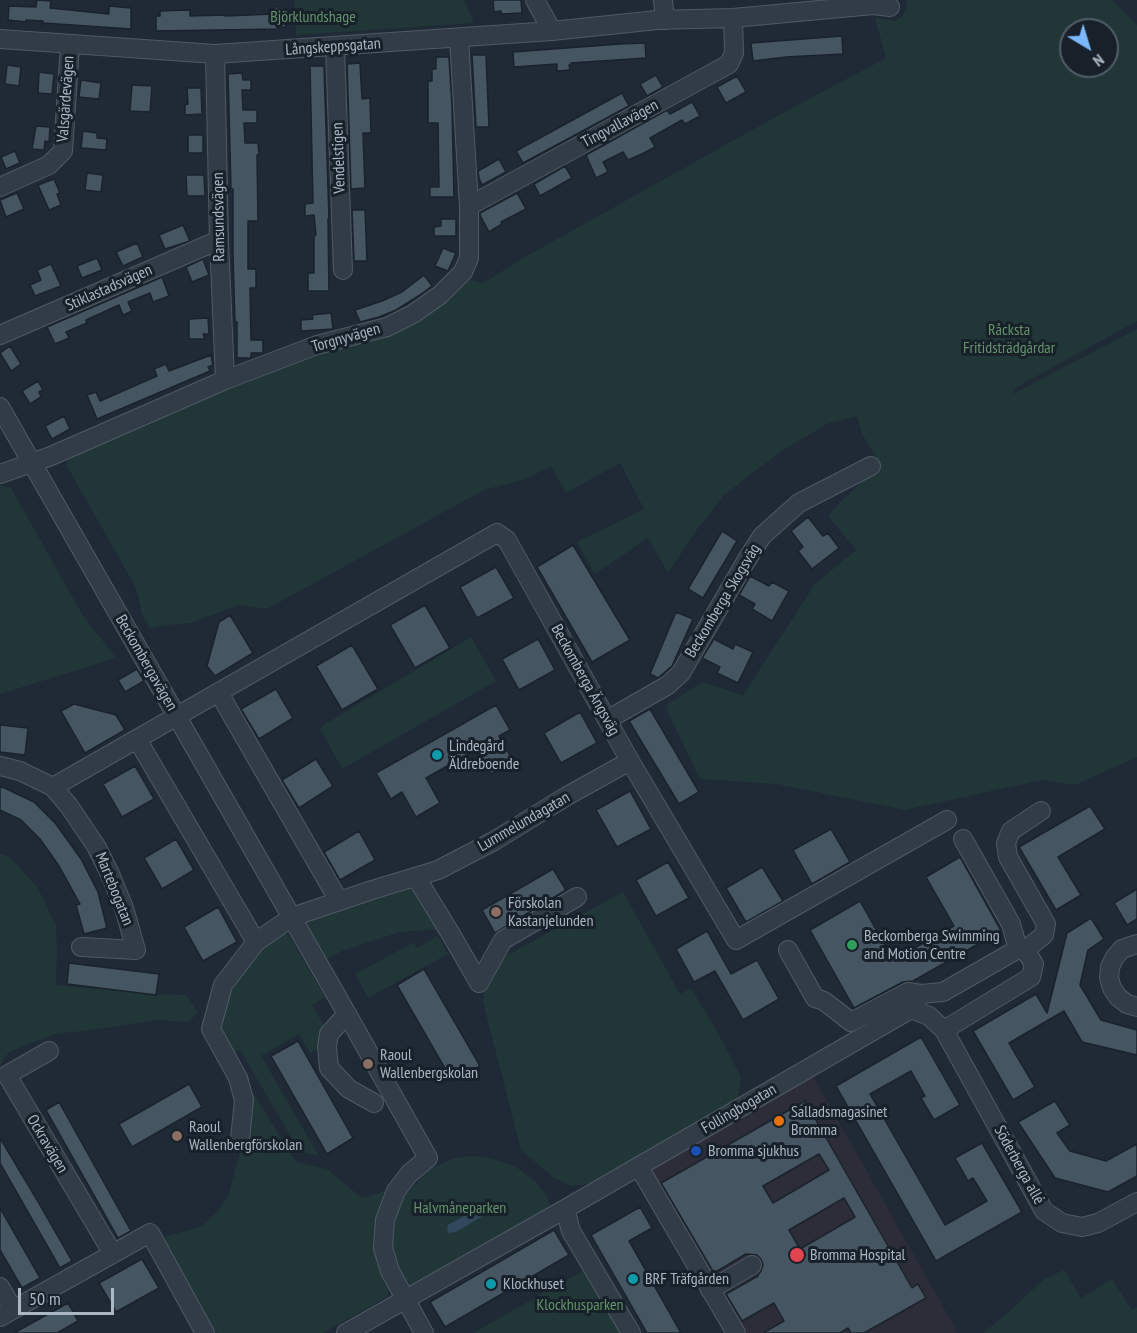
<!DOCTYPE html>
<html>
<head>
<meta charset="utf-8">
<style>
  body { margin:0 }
  #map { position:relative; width:1137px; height:1333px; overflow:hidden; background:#1f2a36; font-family:"PT Sans Narrow",sans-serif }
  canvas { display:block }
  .north { position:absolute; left:1059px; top:18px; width:60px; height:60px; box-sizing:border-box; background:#18212a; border:2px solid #535d68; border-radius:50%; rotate:142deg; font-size:16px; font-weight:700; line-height:24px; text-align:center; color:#acb7c4 }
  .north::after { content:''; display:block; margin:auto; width:21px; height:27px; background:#7bb7f9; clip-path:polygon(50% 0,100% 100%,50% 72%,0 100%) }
  .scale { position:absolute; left:18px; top:1288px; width:96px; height:27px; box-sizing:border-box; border:3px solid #acb7c4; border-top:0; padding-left:8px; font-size:18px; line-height:21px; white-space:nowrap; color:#acb7c4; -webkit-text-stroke:4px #18212a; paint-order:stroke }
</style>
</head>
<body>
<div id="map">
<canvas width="1137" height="1333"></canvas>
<div class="north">N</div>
<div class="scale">50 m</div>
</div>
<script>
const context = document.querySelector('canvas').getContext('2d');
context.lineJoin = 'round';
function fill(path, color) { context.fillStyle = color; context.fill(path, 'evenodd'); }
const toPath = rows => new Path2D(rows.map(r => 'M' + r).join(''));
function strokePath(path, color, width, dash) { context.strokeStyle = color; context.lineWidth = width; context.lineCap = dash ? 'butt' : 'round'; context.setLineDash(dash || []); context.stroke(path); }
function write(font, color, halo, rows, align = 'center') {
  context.font = font + ' "PT Sans Narrow",sans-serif'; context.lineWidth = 6; context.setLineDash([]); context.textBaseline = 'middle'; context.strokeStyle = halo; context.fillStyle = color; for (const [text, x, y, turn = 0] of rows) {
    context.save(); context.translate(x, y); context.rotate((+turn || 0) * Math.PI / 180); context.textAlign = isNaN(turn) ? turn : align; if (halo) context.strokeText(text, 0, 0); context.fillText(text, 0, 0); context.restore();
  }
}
fill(toPath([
  [813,1076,958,1333,727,1333,635,1178]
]), '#2d2d3a');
fill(toPath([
  [294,0,464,0,474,23,296,35],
  [907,0,1112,0,1137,25,1137,321,1015,388,1013,394,1137,329,1137,757,1075,785,1042,780,905,810,777,784,700,779,665,706,702,682,743,695,815,584,856,550,828,516,842,500,881,465,862,434,857,416,827,424,780,452,724,495,696,531,668,573,648,538,595,574,577,542,644,509,620,463,566,493,551,466,526,479,484,490,267,609,239,605,191,623,156,626,150,628,143,617,136,588,67,466,67,456,244,382,312,356,420,320,439,307,470,280,483,283,525,257,777,116,886,58,875,18,895,21,902,17,906,8],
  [1071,30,1107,30,1107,66,1071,66],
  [0,485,11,488,82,614,116,658,0,694],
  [471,637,496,681,342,769,320,729,325,724],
  [0,854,10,857,38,888,56,926,57,953,56,985,152,994,186,995,198,1013,188,1022,155,1020,92,1030,55,1034,9,1052,0,1065],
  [414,884,441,929,400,932,342,951,324,961,301,923,306,917],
  [623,892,680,994,691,988,719,1035,741,1077,737,1102,595,1183,572,1186,554,1178,521,1150,483,1002,485,981,500,959],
  [280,933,288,934,325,997,312,1005,326,1029,320,1048,310,1053,299,1034,261,1056,319,1156,300,1152,240,1050,231,1054,216,1027,228,989,252,956],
  [438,936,448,954,368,998,355,974,414,942,417,948],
  [242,1075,296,1162,327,1169,362,1198,386,1191,374,1241,383,1275,389,1289,387,1297,323,1333,217,1333,160,1238,202,1226,218,1211,228,1196,243,1141],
  [472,1156,494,1159,516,1167,536,1182,545,1193,551,1207,413,1288,405,1286,391,1251,393,1219,402,1200,424,1174,435,1167,452,1159],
  [591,1266,628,1333,473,1333],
  [1064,1270,1081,1298,1112,1279,1132,1310,1137,1307,1137,1333,983,1333,1010,1311,1044,1279]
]), '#203637');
fill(toPath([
  [476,1209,482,1209,484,1212,481,1217,456,1232,449,1233,447,1230,448,1225]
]), '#31485d');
const building = toPath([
  [37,0,51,1,50,8,109,14,109,6,131,8,131,29,43,23,43,21,26,20,26,22,8,20,9,6,36,7,37,0],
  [493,0,521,0,522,13,501,14,501,11,494,12,493,0],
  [274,7,285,7,286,27,278,27,278,29,156,31,156,16,160,16,160,11,190,10,190,16,225,15,225,16,274,14,274,7],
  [842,36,843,54,786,57,753,61,751,43,842,36],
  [645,43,646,58,571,63,571,65,569,65,570,70,557,71,557,64,514,67,513,52,620,44,645,43],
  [472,55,486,55,489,127,476,127,472,55],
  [436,57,449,57,452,106,454,197,430,197,430,187,439,187,438,123,428,123,428,81,432,81,432,69,436,69,436,57],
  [360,63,362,99,370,98,371,133,363,133,365,188,351,189,347,64,360,63],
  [7,65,21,67,19,86,5,84,7,65],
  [310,66,324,66,329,219,328,219,329,291,308,291,308,273,314,273,314,235,316,235,314,215,305,216,305,204,313,203,310,66],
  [39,72,54,74,52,94,38,93,39,72],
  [242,73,243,80,251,80,251,90,242,90,243,110,257,110,257,123,244,123,245,143,258,143,259,155,257,155,258,221,248,221,248,269,256,269,256,288,250,288,251,340,263,340,263,353,251,353,251,358,237,358,237,322,235,322,233,255,233,189,231,189,228,74,242,73],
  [656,75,663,87,647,96,640,84,656,75],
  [737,76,746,92,726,103,717,87,737,76],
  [81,80,101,83,99,99,79,97,81,80],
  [132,85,152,86,150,112,130,111,132,85],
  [187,88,201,88,202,114,185,115,185,105,188,104,187,88],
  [622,93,629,106,523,163,516,151,622,93],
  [692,102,700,116,685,124,682,120,650,138,655,147,644,153,628,160,623,152,603,162,608,172,596,178,586,155,667,110,670,114,692,102],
  [36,126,50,127,49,142,45,141,44,150,32,149,36,126],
  [83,131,97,133,97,138,107,139,106,150,81,148,83,131],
  [188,135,203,135,203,153,188,153,188,135],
  [15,151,20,163,6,169,1,157,15,151],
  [499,159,506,172,482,185,479,178,478,171,499,159],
  [565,166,572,178,540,196,534,184,565,166],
  [87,173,103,175,101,192,85,190,87,173],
  [186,175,204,175,205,196,187,196,186,175],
  [54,179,60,193,57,194,61,205,49,210,38,185,54,179],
  [17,193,24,209,6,217,0,200,17,193],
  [517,193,526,209,501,222,502,224,489,232,480,215,480,213,517,193],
  [352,210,365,210,367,261,354,261,352,210],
  [441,219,456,219,456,236,434,236,434,227,441,226,441,219],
  [183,225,190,241,165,249,159,235,183,225],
  [137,243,143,257,123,266,116,252,137,243],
  [443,248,456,253,448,271,435,266,443,248],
  [97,258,102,270,82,278,77,266,97,258],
  [203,259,209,275,192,282,186,267,203,259],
  [51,264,61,286,35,296,30,285,41,280,37,270,51,264],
  [424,275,432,286,420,295,396,310,379,317,360,322,355,310,382,301,402,292,424,275],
  [162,277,169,296,153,302,150,293,128,302,132,311,123,315,119,305,86,320,87,323,66,332,69,338,55,344,47,327,162,277],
  [331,313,333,329,301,331,301,320,313,319,312,315,331,313],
  [208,318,209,334,203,334,205,339,189,339,189,319,208,318],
  [10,346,21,364,11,371,0,353,10,346],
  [211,355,213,365,208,367,210,371,97,419,87,395,96,392,100,401,157,376,154,369,166,364,169,371,211,355],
  [38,381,43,390,39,392,41,397,30,404,22,391,38,381],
  [64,416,70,429,52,439,45,426,64,416],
  [808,517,823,536,828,533,839,548,812,569,798,551,803,547,791,531,808,517],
  [722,531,737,541,703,598,688,589,722,531],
  [573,545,630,640,592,662,537,567,573,545],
  [496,567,514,598,477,618,460,587,496,567],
  [750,576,769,586,772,582,789,591,772,621,752,609,755,604,739,595,750,576],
  [425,605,450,648,415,668,390,625,425,605],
  [676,612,693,619,672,666,658,678,650,674,676,612],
  [230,615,253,653,215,676,207,666,219,622,230,615],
  [538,639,555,670,519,690,502,659,538,639],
  [714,639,733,649,735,644,753,652,738,683,717,673,720,667,702,658,714,639],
  [352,645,378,689,342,710,316,666,352,645],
  [137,669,144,681,125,692,118,680,137,669],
  [276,689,293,718,259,739,241,709,276,689],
  [74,704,116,715,125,730,85,753,61,711,74,704],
  [496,705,510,730,499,736,513,761,491,774,477,749,426,778,440,803,416,817,402,792,391,799,376,773,496,705],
  [650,709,699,792,679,804,629,721,650,709],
  [580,712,597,743,561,763,544,733,580,712],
  [0,725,28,728,25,755,0,752,0,725],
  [316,759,333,786,299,808,282,780,316,759],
  [135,766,154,799,122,817,103,784,135,766],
  [0,786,34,802,56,824,81,859,98,892,107,928,84,934,76,905,80,904,59,866,40,839,21,820,0,810,0,786],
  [630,791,651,829,617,847,596,810,630,791],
  [1090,806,1105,829,1058,857,1081,895,1056,910,1019,847,1090,806],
  [831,829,850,862,812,884,793,850,831,829],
  [359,831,375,860,340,880,324,852,359,831],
  [176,839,194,870,162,889,144,858,176,839],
  [960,857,1001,931,913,981,903,982,854,1008,810,930,860,901,893,960,954,926,926,877,960,857],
  [668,862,689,898,656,916,636,880,668,862],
  [762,867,783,901,746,922,726,888,762,867],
  [553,869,566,890,495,933,482,910,553,869],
  [1137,889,1137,919,1127,925,1114,903,1137,889],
  [218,907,237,942,203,961,184,927,218,907],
  [1091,918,1104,939,1088,950,1080,985,1101,1020,1137,1030,1137,1055,1082,1042,1064,1011,1009,1043,1035,1087,1013,1100,973,1031,1036,994,1047,1013,1067,933,1091,918],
  [707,931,731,974,757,960,779,999,743,1020,715,971,694,982,676,949,707,931],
  [69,963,159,974,156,995,67,984,69,963],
  [424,969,480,1066,453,1082,397,985,424,969],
  [921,1037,960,1105,934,1120,921,1098,925,1096,911,1071,870,1094,945,1225,987,1201,973,1178,968,1181,955,1158,982,1143,1022,1212,936,1261,836,1086,921,1037],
  [298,1041,353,1138,327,1154,271,1056,298,1041],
  [189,1084,202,1107,132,1147,119,1124,189,1084],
  [805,1101,912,1288,918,1284,926,1298,864,1333,851,1333,848,1328,840,1333,763,1333,784,1321,774,1303,742,1321,726,1294,758,1276,758,1275,761,1271,763,1265,761,1259,757,1255,746,1254,714,1273,661,1183,805,1101],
  [819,1154,829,1170,773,1203,763,1186,819,1154],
  [844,1198,855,1217,800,1249,789,1230,844,1198],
  [1055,1101,1070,1125,1057,1133,1070,1151,1106,1161,1137,1144,1137,1176,1108,1192,1055,1178,1018,1122,1055,1101],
  [59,1102,131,1231,118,1238,46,1110,59,1102],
  [0,1138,40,1205,72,1261,60,1268,0,1163,0,1138],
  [640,1207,652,1228,629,1241,681,1333,647,1333,591,1235,640,1207],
  [0,1208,40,1278,22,1288,0,1250,0,1208],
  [554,1230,569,1255,445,1327,430,1302,554,1230],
  [142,1259,159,1288,116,1312,99,1283,142,1259],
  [68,1303,78,1321,57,1333,14,1333,68,1303]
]);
fill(building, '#465562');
strokePath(building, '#1a232c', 1.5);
const minor = toPath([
  [535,0,552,31],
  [663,0,665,20],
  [0,39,215,54,552,31,657,20,733,18,873,5,890,7],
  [335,47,343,270],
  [215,54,219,240,225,380],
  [0,187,49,165,63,151,70,45],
  [469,206,729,64,734,53,733,18],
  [0,335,219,240],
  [0,407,347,1014,428,1158,409,1174,396,1191,385,1220,383,1248,390,1271,424,1333],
  [0,474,51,456,225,380,317,345,387,327,413,314,440,295,463,272,469,258,469,206,459,38],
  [219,693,339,901],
  [607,720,668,685,681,673,746,561,762,536,799,503,871,466],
  [137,739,256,942],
  [0,766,20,771,53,787,69,806,96,846,110,874,124,908,136,950,81,947],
  [53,787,497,533,507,540,630,761,736,940,947,820],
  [963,839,1011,924,1018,949],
  [416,877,452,936,479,983],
  [1137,944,1122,949,1115,957,1110,967,1109,978,1112,988,1118,997,1127,1004,1137,1007],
  [788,950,815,998,824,1001,851,1022,908,992,921,994],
  [1025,950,1044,935,1046,924,1008,857,1006,843,1011,831,1041,811],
  [479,983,503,940,577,897],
  [911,1009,929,1016,944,1030,1044,1211,1062,1223,1082,1227,1098,1223,1137,1202],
  [347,1014,329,1034,327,1047,329,1068,349,1089,374,1103],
  [49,1051,7,1075,113,1254],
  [240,1139,244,1100,238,1078,211,1029,223,985,256,942,292,917,372,890,438,870,494,841,567,796,630,761],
  [639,1167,736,1333],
  [565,1209,571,1231,631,1333],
  [0,1287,13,1309],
  [710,1290,752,1265],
  [0,1317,150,1233,205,1333],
  [346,1333,565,1209,911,1009,921,994,943,992,1018,949,1025,950,1034,964,1031,977,944,1030]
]);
strokePath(minor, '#4f5a65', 20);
strokePath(minor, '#323c46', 18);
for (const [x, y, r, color] of [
  [437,755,6,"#0f9aa8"],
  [496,912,6,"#8d6e63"],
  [852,945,6,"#2e9e5b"],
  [368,1064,6,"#8d6e63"],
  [779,1121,6,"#e8710a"],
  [177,1136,6,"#8d6e63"],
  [696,1151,6,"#1a4fb4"],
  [797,1255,8,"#e0444e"],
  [633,1279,6,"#0f9aa8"],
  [491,1284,6,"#0f9aa8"]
]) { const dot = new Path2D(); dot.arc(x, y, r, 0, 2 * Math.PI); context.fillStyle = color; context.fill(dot); strokePath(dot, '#18212a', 2); }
write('16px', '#63946a', '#18212a', [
  ["Björklundshage",313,17],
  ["Råcksta",1009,330],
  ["Fritidsträdgårdar",1009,348],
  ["Halvmåneparken",460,1208],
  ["Klockhusparken",580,1305]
]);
write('16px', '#acb7c4', '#18212a', [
  ["Långskeppsgatan",333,47,-4],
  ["Valsgärdevägen",66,99,-86],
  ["Tingvallavägen",620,124,-28],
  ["Vendelstigen",339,158,-92],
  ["Ramsundsvägen",219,217,-91],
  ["Stiklastadsvägen",109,288,-24],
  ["Torgnyvägen",346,338,-16],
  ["Beckomberga Skogsväg",723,601,-59],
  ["Beckombergavägen",146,663,60],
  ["Beckomberga Ängsväg",585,680,61],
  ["Lummelundagatan",524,822,-30],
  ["Martebogatan",114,889,68],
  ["Follingbogatan",739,1109,-30],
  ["Ockravägen",47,1144,59],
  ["Söderberga allé",1019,1165,61]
]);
write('16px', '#acb7c4', '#18212a', [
  ["Lindegård",449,746],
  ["Äldreboende",449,764],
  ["Förskolan",508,903],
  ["Kastanjelunden",508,921],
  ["Beckomberga Swimming",864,936],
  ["and Motion Centre",864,954],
  ["Raoul",380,1055],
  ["Wallenbergskolan",380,1073],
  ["Salladsmagasinet",791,1112],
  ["Bromma",791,1130],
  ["Raoul",189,1127],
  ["Wallenbergförskolan",189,1145],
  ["Bromma sjukhus",708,1151],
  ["Bromma Hospital",810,1255],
  ["BRF Träfgården",645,1279],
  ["Klockhuset",503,1284]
], 'left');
</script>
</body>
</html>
